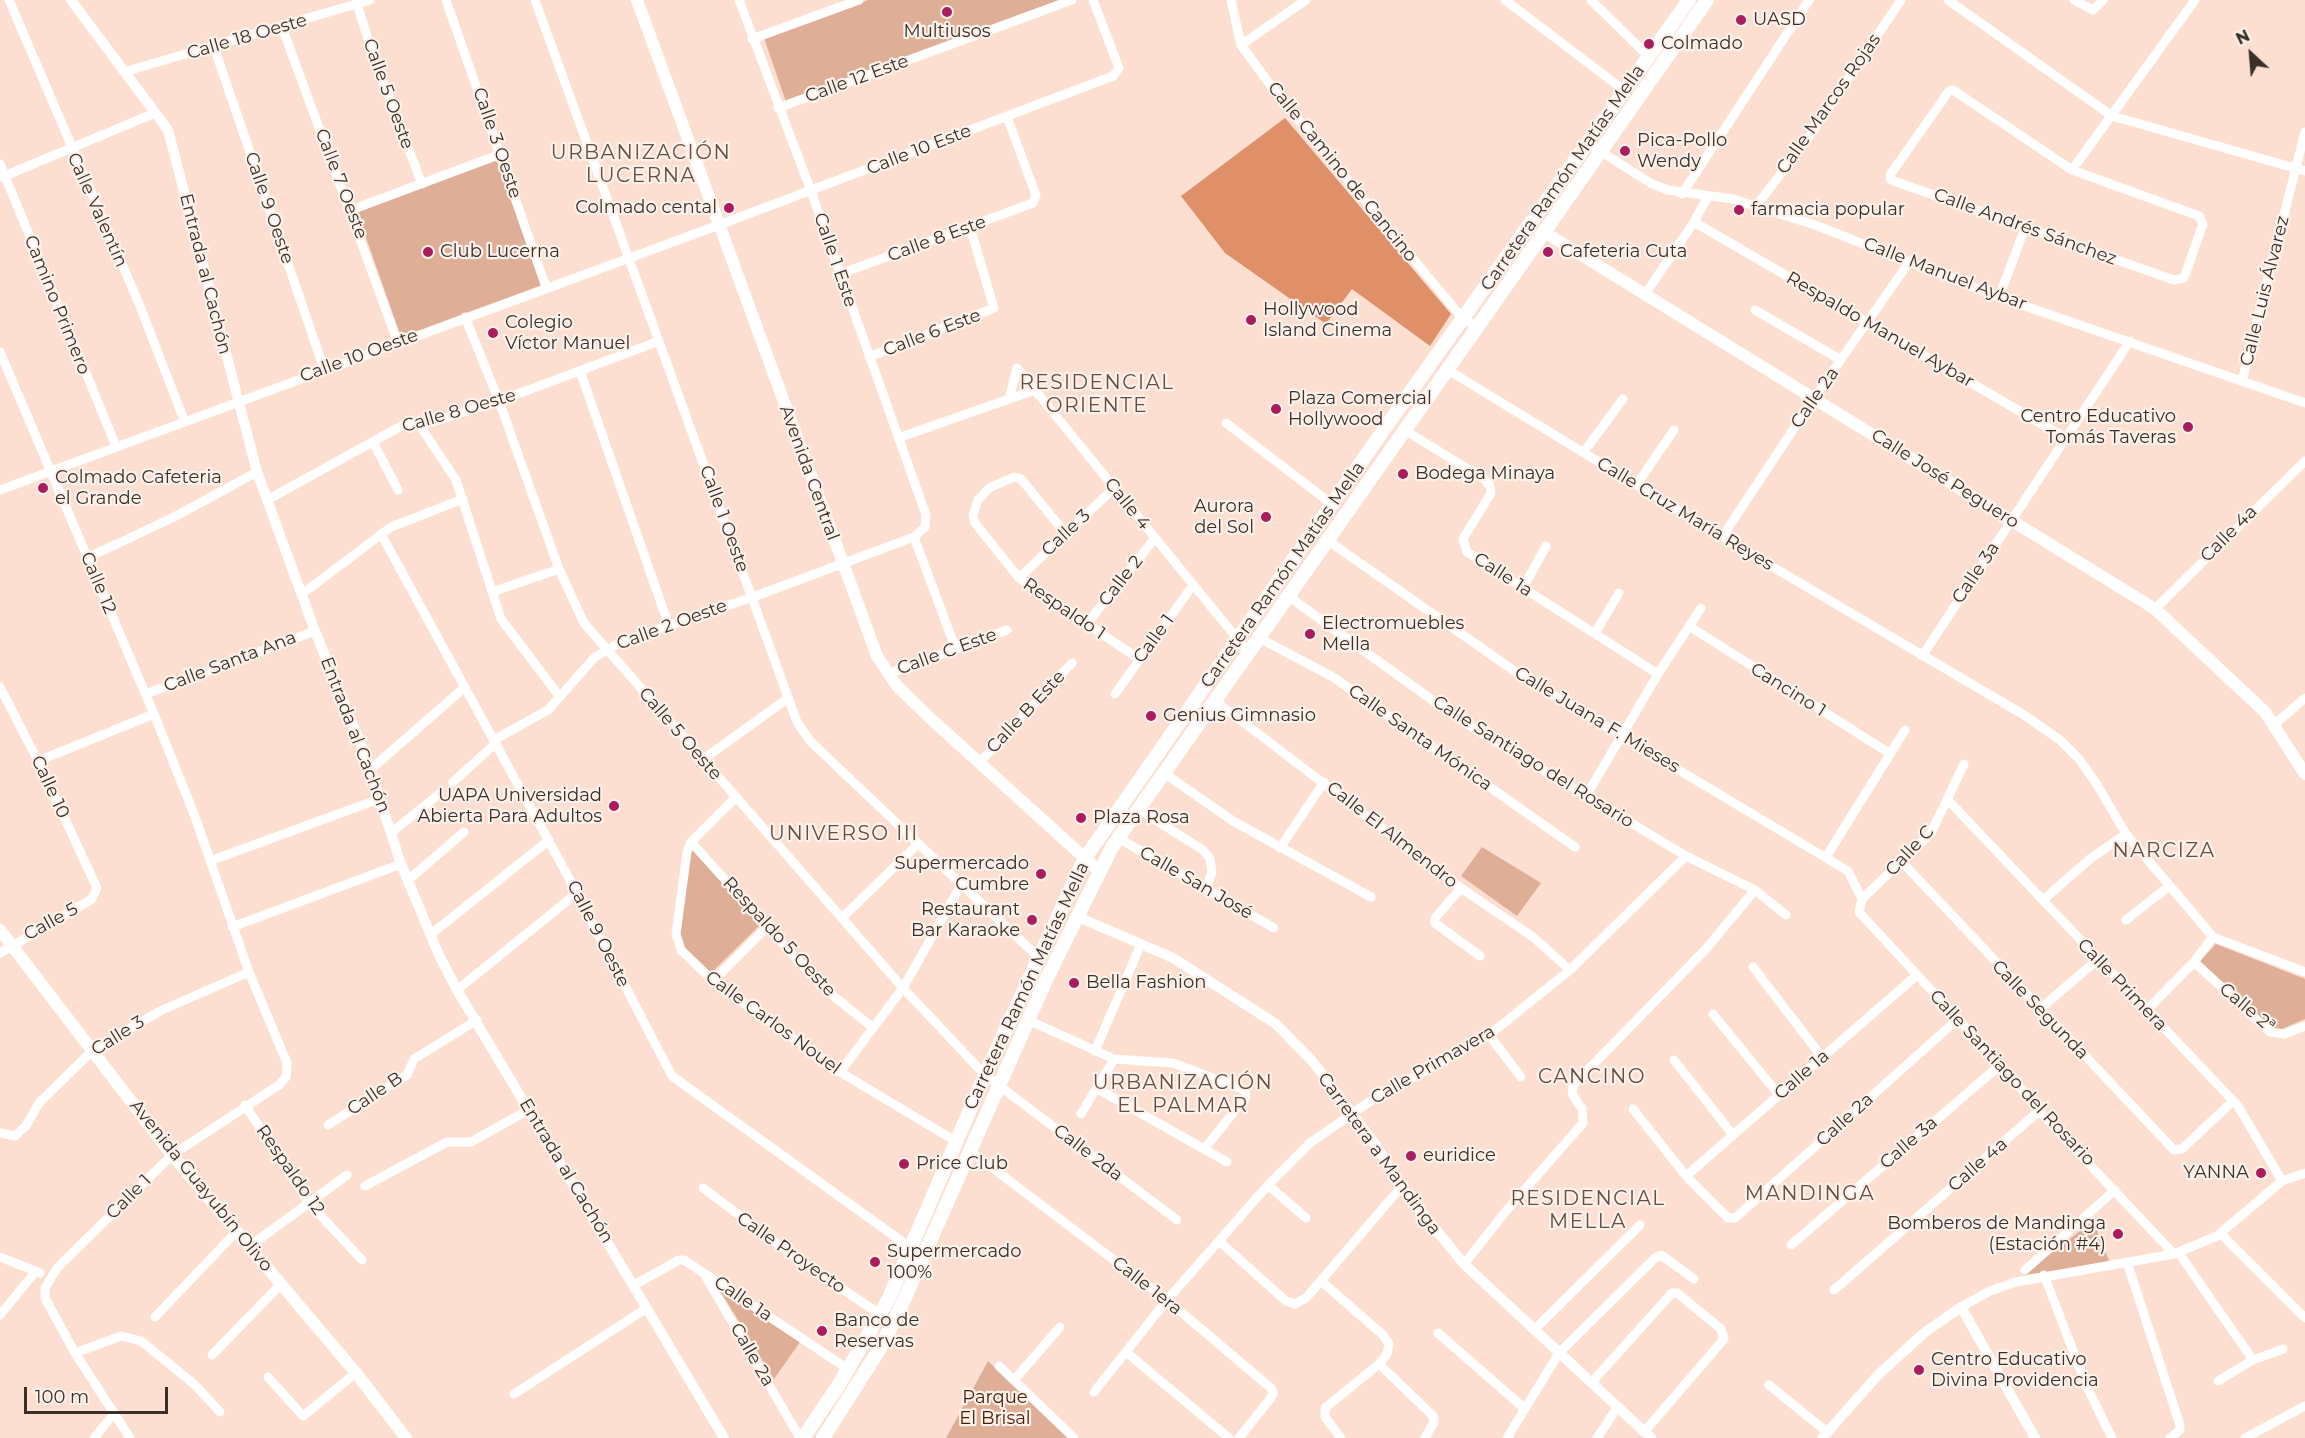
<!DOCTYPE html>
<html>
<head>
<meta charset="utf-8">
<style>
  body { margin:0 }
  #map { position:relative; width:2305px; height:1438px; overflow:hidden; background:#fcdfd1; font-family:Montserrat,sans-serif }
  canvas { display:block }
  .north { position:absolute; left:2221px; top:24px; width:60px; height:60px; -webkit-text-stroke:4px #fdf1eb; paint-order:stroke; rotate:334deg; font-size:16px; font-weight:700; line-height:24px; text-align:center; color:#3b2f2a }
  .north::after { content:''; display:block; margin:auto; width:21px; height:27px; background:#3b2f2a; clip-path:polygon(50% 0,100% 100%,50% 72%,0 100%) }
  .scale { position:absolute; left:24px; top:1387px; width:144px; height:27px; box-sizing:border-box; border:3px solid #3b2f2a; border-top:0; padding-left:8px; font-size:18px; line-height:21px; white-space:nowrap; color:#3b2f2a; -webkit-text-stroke:4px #fdf1eb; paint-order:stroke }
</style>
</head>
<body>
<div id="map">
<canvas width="2305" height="1438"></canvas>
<div class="north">N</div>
<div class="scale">100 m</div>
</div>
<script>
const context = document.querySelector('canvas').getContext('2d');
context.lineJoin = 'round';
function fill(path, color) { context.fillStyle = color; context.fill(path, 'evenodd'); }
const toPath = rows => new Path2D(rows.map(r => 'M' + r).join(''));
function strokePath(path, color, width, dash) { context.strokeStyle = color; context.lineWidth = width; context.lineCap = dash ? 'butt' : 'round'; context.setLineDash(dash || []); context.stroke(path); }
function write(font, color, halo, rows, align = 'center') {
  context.font = font + ' Montserrat,sans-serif'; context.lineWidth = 4.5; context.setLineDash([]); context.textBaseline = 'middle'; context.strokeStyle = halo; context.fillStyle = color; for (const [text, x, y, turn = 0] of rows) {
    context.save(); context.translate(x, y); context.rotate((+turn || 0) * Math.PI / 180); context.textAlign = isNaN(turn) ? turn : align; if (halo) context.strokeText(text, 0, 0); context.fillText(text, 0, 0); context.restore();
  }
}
fill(toPath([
  [868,0,1060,0,786,102,764,38],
  [497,159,542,285,401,337,357,212],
  [1482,847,1541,883,1517,916,1461,876],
  [693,848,760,925,710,974,685,952,679,936,681,886],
  [2216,944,2305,979,2305,1019,2282,1029,2272,1028,2200,961],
  [2093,1221,2110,1263,2023,1275],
  [716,1284,800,1342,774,1379],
  [988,1361,1070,1438,946,1438]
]), '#dfae97');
fill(toPath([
  [1285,118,1451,314,1430,346,1352,289,1326,324,1225,253,1181,196]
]), '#df9068');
strokePath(toPath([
  [9,0,140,306,184,420],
  [446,0,546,287],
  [535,0,797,722,810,741,1038,957],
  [1231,0,1241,45,1277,94,1463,319,1478,327],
  [1505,0,1625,91],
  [1591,0,1649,57],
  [1948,0,2112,116,2305,171],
  [2074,0,2093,10,2103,0],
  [357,4,374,58,422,184],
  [282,27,398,343],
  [752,39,859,0],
  [1241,45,1306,0],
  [214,47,324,369],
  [124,72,370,0],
  [1953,90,2072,170,2199,216,2203,224,2184,278,2174,280,1891,180,1890,175,1949,91,1953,90],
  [778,108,1072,0],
  [1589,144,1652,184,1668,190,1733,199,1815,225,1999,297,2305,403],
  [0,164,116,446],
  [2072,170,2195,0],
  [2,177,155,113],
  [1682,194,1809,0],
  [1756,206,1807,140,1901,0],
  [351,210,501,154],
  [1694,222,2066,438],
  [840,274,1033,203,1036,195,1007,117],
  [1644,296,1694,222,1708,196],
  [1999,297,2025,228],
  [1755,310,1841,360],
  [465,317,499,401,559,569,584,623,903,988,985,1075,1177,1220],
  [0,352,154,714,194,814,249,972,287,1063,286,1077,279,1085,172,1155,57,1268,45,1288,45,1298,75,1353,130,1438],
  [869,357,994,308,970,227],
  [1017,368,1248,652],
  [1448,370,1722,537,2024,715,2060,740,2079,759,2096,783,2126,834,2213,937,2305,972],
  [580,371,669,626],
  [2242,381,2305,132],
  [1009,399,1017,368],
  [1226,423,1333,505],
  [420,426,456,480,501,619,560,697],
  [1406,431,1484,479,1490,486,1491,493,1463,539,1467,552,1658,674],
  [898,438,1035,390],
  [373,442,398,490],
  [1583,453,1623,399],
  [1637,484,1674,430],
  [0,490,719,225,1113,76,1119,68,1093,0],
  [267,500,405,424,420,426,499,401,659,341],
  [381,534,563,867,672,1076,911,1248],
  [1066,534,1021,479,1014,477,989,488,978,500,973,515,975,523,1019,578,1139,659],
  [914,537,955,647],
  [1722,537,1814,398,1910,261],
  [1327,540,1523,677,1848,871,1862,899],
  [87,558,174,517,257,472],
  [1019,578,1114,488],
  [1523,588,1546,546],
  [492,592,559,569],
  [302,594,391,527,463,499],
  [1288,596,1460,720,1686,856,1755,890,1786,915],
  [2155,609,2305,461],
  [1086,625,1155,538],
  [1689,626,1889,753],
  [1595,633,1619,593],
  [1259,638,1333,677,1575,847],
  [1922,656,2130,341],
  [888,674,1007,630],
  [0,687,38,761,97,888,92,899,0,953],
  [146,694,315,631],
  [1115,694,1193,585],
  [1214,700,1461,888,1533,937,1570,970],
  [2275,724,2305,698],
  [494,740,548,710,594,658,620,642,753,597,914,537,925,527,926,515,811,191,739,0],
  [702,760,787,699],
  [38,761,154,714],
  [980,762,1072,663],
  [1964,764,1931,833,1862,899,1859,912,2015,1081,2039,1111,2174,1254],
  [370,770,465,687],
  [1164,773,1233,821,1371,897],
  [453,782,496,743],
  [1586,796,1658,674,1701,608],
  [736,797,691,842,687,852,676,934,681,950,713,981,840,1072,957,1142],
  [1947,799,2238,1106,2282,1181],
  [1138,809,1203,850,1210,859,1212,872,1206,889],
  [391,833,439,794],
  [1118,838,1274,928],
  [691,842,820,985,872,1027],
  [1280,848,1324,782],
  [1826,857,1905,730],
  [210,861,379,799],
  [1902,862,2174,1150,2182,1149,2233,1101],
  [407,881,464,832],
  [1461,888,1435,918,1435,923,1480,956],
  [2043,900,2091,858,2126,834],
  [842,918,918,844],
  [2126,920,2168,887],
  [232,927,401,864],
  [430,935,549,840],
  [2194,962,2270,1032,2284,1034,2305,1026],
  [1753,967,1822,1057],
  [713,981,767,927],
  [457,990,577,893],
  [2039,1010,2097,960],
  [2146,1011,2194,962,2213,937],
  [1713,1014,1779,1095],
  [1028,1020,1114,1059,1173,1063,1245,1090,1246,1097,1205,1148],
  [1489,1035,1521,1077],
  [1095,1051,1141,944],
  [1674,1060,1733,1135],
  [840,1072,903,988,961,885],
  [1098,1089,1227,1162],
  [245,1105,309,1203,362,1260],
  [1633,1109,1686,1176,1728,1218,1735,1218,1958,1019],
  [1081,1114,1114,1059],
  [328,1125,407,1075,414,1059,477,1020],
  [0,1133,15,1136,26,1126,39,1103,92,1051,160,1011,249,972],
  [970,1151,1167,1300,1272,1389,1273,1394,1270,1399,1239,1438],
  [1686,1176,1917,975],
  [1268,1185,1306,1218],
  [365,1186,447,1142,471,1142,530,1109],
  [703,1188,792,1255,881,1315],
  [2220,1233,2305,1318],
  [1220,1242,1286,1301,1295,1304,1306,1298,1401,1187],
  [1791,1245,2000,1065],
  [250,1246,347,1175],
  [2178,1252,2253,1360],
  [0,1257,40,1273],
  [2127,1262,2180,1425,2180,1430,2170,1438],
  [1464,1264,1506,1211,1583,1123,1582,1109,1573,1095,1572,1088,1577,1081,1705,950,1755,890],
  [2025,1270,2115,1190],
  [2044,1275,2087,1387,2112,1438],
  [706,1277,800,1438],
  [1321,1281,1383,1335,1389,1344,1387,1354,1379,1364,1325,1408,1325,1417,1341,1438],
  [634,1285,679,1260,684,1260,848,1369],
  [1834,1290,2039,1111],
  [1961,1307,1990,1291,2016,1282,2174,1254,2217,1236,2282,1181,2305,1173],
  [0,1315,36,1271],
  [155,1317,237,1231],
  [1534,1330,1640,1225],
  [1438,1333,1525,1409],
  [75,1353,121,1336,141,1341,194,1384,220,1412],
  [1127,1353,1229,1438],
  [212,1355,281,1284],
  [1379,1364,1433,1416,1434,1422,1425,1438],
  [999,1366,1074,1438],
  [268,1377,303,1416,356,1373],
  [1015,1379,1060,1327],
  [2218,1381,2253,1360,2283,1349],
  [1591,1383,1672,1293,1677,1293,1721,1329,1724,1339,1644,1432],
  [1769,1385,1827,1432],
  [1094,1392,1167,1300,1268,1185,1310,1143,1369,1102,1489,1035,1570,970,1686,856],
  [514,1394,647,1308],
  [94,1438,113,1415],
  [1507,1438,1559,1353,1655,1258,1661,1255,1694,1279],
  [1597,1438,1617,1408],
  [2245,1438,2305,1406]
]), '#fff', 9);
strokePath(toPath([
  [71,0,168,130,257,472,315,631,365,754,401,864,439,955,457,990,724,1438],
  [1076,916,1173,958,1276,1024,1313,1062,1376,1145,1401,1187,1464,1264,1651,1438],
  [1822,1438,1878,1375,1924,1333,1961,1307,2035,1438]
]), '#fff', 10);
strokePath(toPath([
  [637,0,877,656,897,686,930,718,1098,870],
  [1544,232,2155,609,2265,712,2305,774],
  [0,930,172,1155,356,1373,406,1438]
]), '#fff', 12);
strokePath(toPath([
  [803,1438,840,1383,888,1300,985,1075,1085,858,1387,425,1689,0],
  [823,1438,879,1350,899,1311,1045,982,1112,847,1707,0]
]), '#fff', 14);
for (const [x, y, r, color] of [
  [947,12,6,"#aa1c5b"],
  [1741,20,6,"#aa1c5b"],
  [1649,44,6,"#aa1c5b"],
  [1625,151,6,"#aa1c5b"],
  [729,208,6,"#aa1c5b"],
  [1739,210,6,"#aa1c5b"],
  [428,252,6,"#aa1c5b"],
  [1548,252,6,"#aa1c5b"],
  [1251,320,6,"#aa1c5b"],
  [493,333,6,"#aa1c5b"],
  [1276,409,6,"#aa1c5b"],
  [2188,427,6,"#aa1c5b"],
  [1403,474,6,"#aa1c5b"],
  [43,488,6,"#aa1c5b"],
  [1266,517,6,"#aa1c5b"],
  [1310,634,6,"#aa1c5b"],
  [1151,716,6,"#aa1c5b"],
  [614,806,6,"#aa1c5b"],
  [1081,818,6,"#aa1c5b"],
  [1041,874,6,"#aa1c5b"],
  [1032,920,6,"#aa1c5b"],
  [1074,983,6,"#aa1c5b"],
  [1411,1156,6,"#aa1c5b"],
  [904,1164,6,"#aa1c5b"],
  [2261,1173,6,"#aa1c5b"],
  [2118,1234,6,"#aa1c5b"],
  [875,1262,6,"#aa1c5b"],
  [822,1331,6,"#aa1c5b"],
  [1919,1370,6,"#aa1c5b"]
]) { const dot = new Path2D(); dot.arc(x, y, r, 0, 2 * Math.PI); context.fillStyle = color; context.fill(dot); strokePath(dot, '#fdf1eb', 2); }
write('18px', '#3b2f2a', '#fdf1eb', [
  ["UASD",1753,20],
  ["Multiusos",947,32,"center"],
  ["Colmado",1661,44],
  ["Pica-Pollo",1637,141],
  ["Wendy",1637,162],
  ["Colmado cental",717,208,"right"],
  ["farmacia popular",1751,210],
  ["Club Lucerna",440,252],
  ["Cafeteria Cuta",1560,252],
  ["Hollywood",1263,310],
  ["Island Cinema",1263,331],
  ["Colegio",505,323],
  ["Víctor Manuel",505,344],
  ["Plaza Comercial",1288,399],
  ["Hollywood",1288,420],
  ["Centro Educativo",2176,417,"right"],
  ["Tomás Taveras",2176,438,"right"],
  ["Bodega Minaya",1415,474],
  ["Colmado Cafeteria",55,478],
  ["el Grande",55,499],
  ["Aurora",1254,507,"right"],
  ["del Sol",1254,528,"right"],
  ["Electromuebles",1322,624],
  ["Mella",1322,645],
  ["Genius Gimnasio",1163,716],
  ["UAPA Universidad",602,796,"right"],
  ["Abierta Para Adultos",602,817,"right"],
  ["Plaza Rosa",1093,818],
  ["Supermercado",1029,864,"right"],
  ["Cumbre",1029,885,"right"],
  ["Restaurant",1020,910,"right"],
  ["Bar Karaoke",1020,931,"right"],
  ["Bella Fashion",1086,983],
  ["euridice",1423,1156],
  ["Price Club",916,1164],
  ["YANNA",2249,1173,"right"],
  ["Bomberos de Mandinga",2106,1224,"right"],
  ["(Estación #4)",2106,1245,"right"],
  ["Supermercado",887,1252],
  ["100%",887,1273],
  ["Banco de",834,1321],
  ["Reservas",834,1342],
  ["Centro Educativo",1931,1360],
  ["Divina Providencia",1931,1381]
], 'left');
write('18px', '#3b2f2a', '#fdf1eb', [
  ["Calle 18 Oeste",247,37,-16],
  ["Calle 12 Este",857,79,-20],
  ["Calle 5 Oeste",388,94,70],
  ["Calle Marcos Rojas",1829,104,-55],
  ["Calle 3 Oeste",497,143,71],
  ["Calle 10 Este",919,150,-21],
  ["Calle Camino de Cancino",1342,172,51],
  ["Carretera Ramón Matías Mella",1563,178,-55],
  ["Calle 7 Oeste",341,184,69],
  ["Calle 9 Oeste",269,208,71],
  ["Calle Valentín",97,210,66],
  ["Calle Andrés Sánchez",2025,227,20],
  ["Calle 8 Este",937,239,-20],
  ["Calle 1 Este",835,260,71],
  ["Entrada al Cachón",205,274,76],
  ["Calle Manuel Aybar",1945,274,21],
  ["Calle Luis Álvarez",2265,291,-76],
  ["Camino Primero",57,305,68],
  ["Respaldo Manuel Aybar",1880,330,30],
  ["Calle 6 Este",932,333,-21],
  ["Calle 10 Oeste",359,356,-20],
  ["Calle 2a",1815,398,-55],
  ["Calle 8 Oeste",459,411,-16],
  ["Avenida Central",809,473,70],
  ["Calle José Peguero",1945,479,32],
  ["Calle 4",1127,504,51],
  ["Calle Cruz María Reyes",1685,514,31],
  ["Calle 1 Oeste",724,519,70],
  ["Calle 3",1066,533,-43],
  ["Calle 4a",2229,534,-45],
  ["Calle 3a",1976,573,-56],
  ["Carretera Ramón Matías Mella",1283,575,-55],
  ["Calle 1a",1503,575,33],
  ["Calle 2",1121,581,-52],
  ["Calle 12",98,583,67],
  ["Respaldo 1",1064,609,34],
  ["Calle 2 Oeste",672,625,-20],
  ["Calle 1",1154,639,-54],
  ["Calle C Este",947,652,-20],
  ["Calle Santa Ana",230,662,-21],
  ["Cancino 1",1788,690,32],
  ["Calle B Este",1026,712,-47],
  ["Calle Juana F. Mieses",1597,720,31],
  ["Calle 5 Oeste",680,734,49],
  ["Entrada al Cachón",355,735,69],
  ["Calle Santa Mónica",1420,738,35],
  ["Calle Santiago del Rosario",1533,762,32],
  ["Calle 10",50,787,65],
  ["Calle El Almendro",1392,835,38],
  ["Calle C",1910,851,-47],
  ["Calle San José",1196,883,30],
  ["Calle 5",51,922,-29],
  ["Calle 9 Oeste",598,934,63],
  ["Respaldo 5 Oeste",779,937,47],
  ["Calle Primera",2122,985,46],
  ["Carretera Ramón Matías Mella",1027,986,-65],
  ["Calle 2ª",2247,1008,40],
  ["Calle Segunda",2040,1010,46],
  ["Calle Carlos Nouel",773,1023,36],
  ["Calle 3",118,1036,-32],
  ["Calle Primavera",1433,1065,-30],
  ["Calle 1a",1802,1075,-41],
  ["Calle Santiago del Rosario",2012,1078,47],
  ["Calle B",375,1094,-34],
  ["Calle 2a",1845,1120,-42],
  ["Calle 3a",1909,1143,-41],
  ["Calle 2da",1088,1153,37],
  ["Carretera a Mandinga",1379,1154,54],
  ["Calle 4a",1978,1165,-41],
  ["Respaldo 12",290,1170,55],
  ["Entrada al Cachón",566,1171,59],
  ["Avenida Guayubín Olivo",201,1186,51],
  ["Calle 1",129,1197,-45],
  ["Calle Proyecto",791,1253,35],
  ["Calle 1era",1147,1286,38],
  ["Calle 1a",743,1299,34],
  ["Calle 2a",752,1355,60]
]);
write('18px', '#4d1c00', '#fdf1eb', [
  ["Parque",995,1398],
  ["El Brisal",995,1419]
]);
context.letterSpacing = '1.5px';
write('20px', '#664e42', '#fdf1eb', [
  ["URBANIZACIÓN",641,153],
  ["LUCERNA",641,176],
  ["RESIDENCIAL",1097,383],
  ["ORIENTE",1097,406],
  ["UNIVERSO III",844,834],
  ["NARCIZA",2164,851],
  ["CANCINO",1592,1077],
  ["URBANIZACIÓN",1183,1083],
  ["EL PALMAR",1183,1106],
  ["MANDINGA",1810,1194],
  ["RESIDENCIAL",1588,1199],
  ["MELLA",1588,1222]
]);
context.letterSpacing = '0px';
</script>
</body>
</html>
